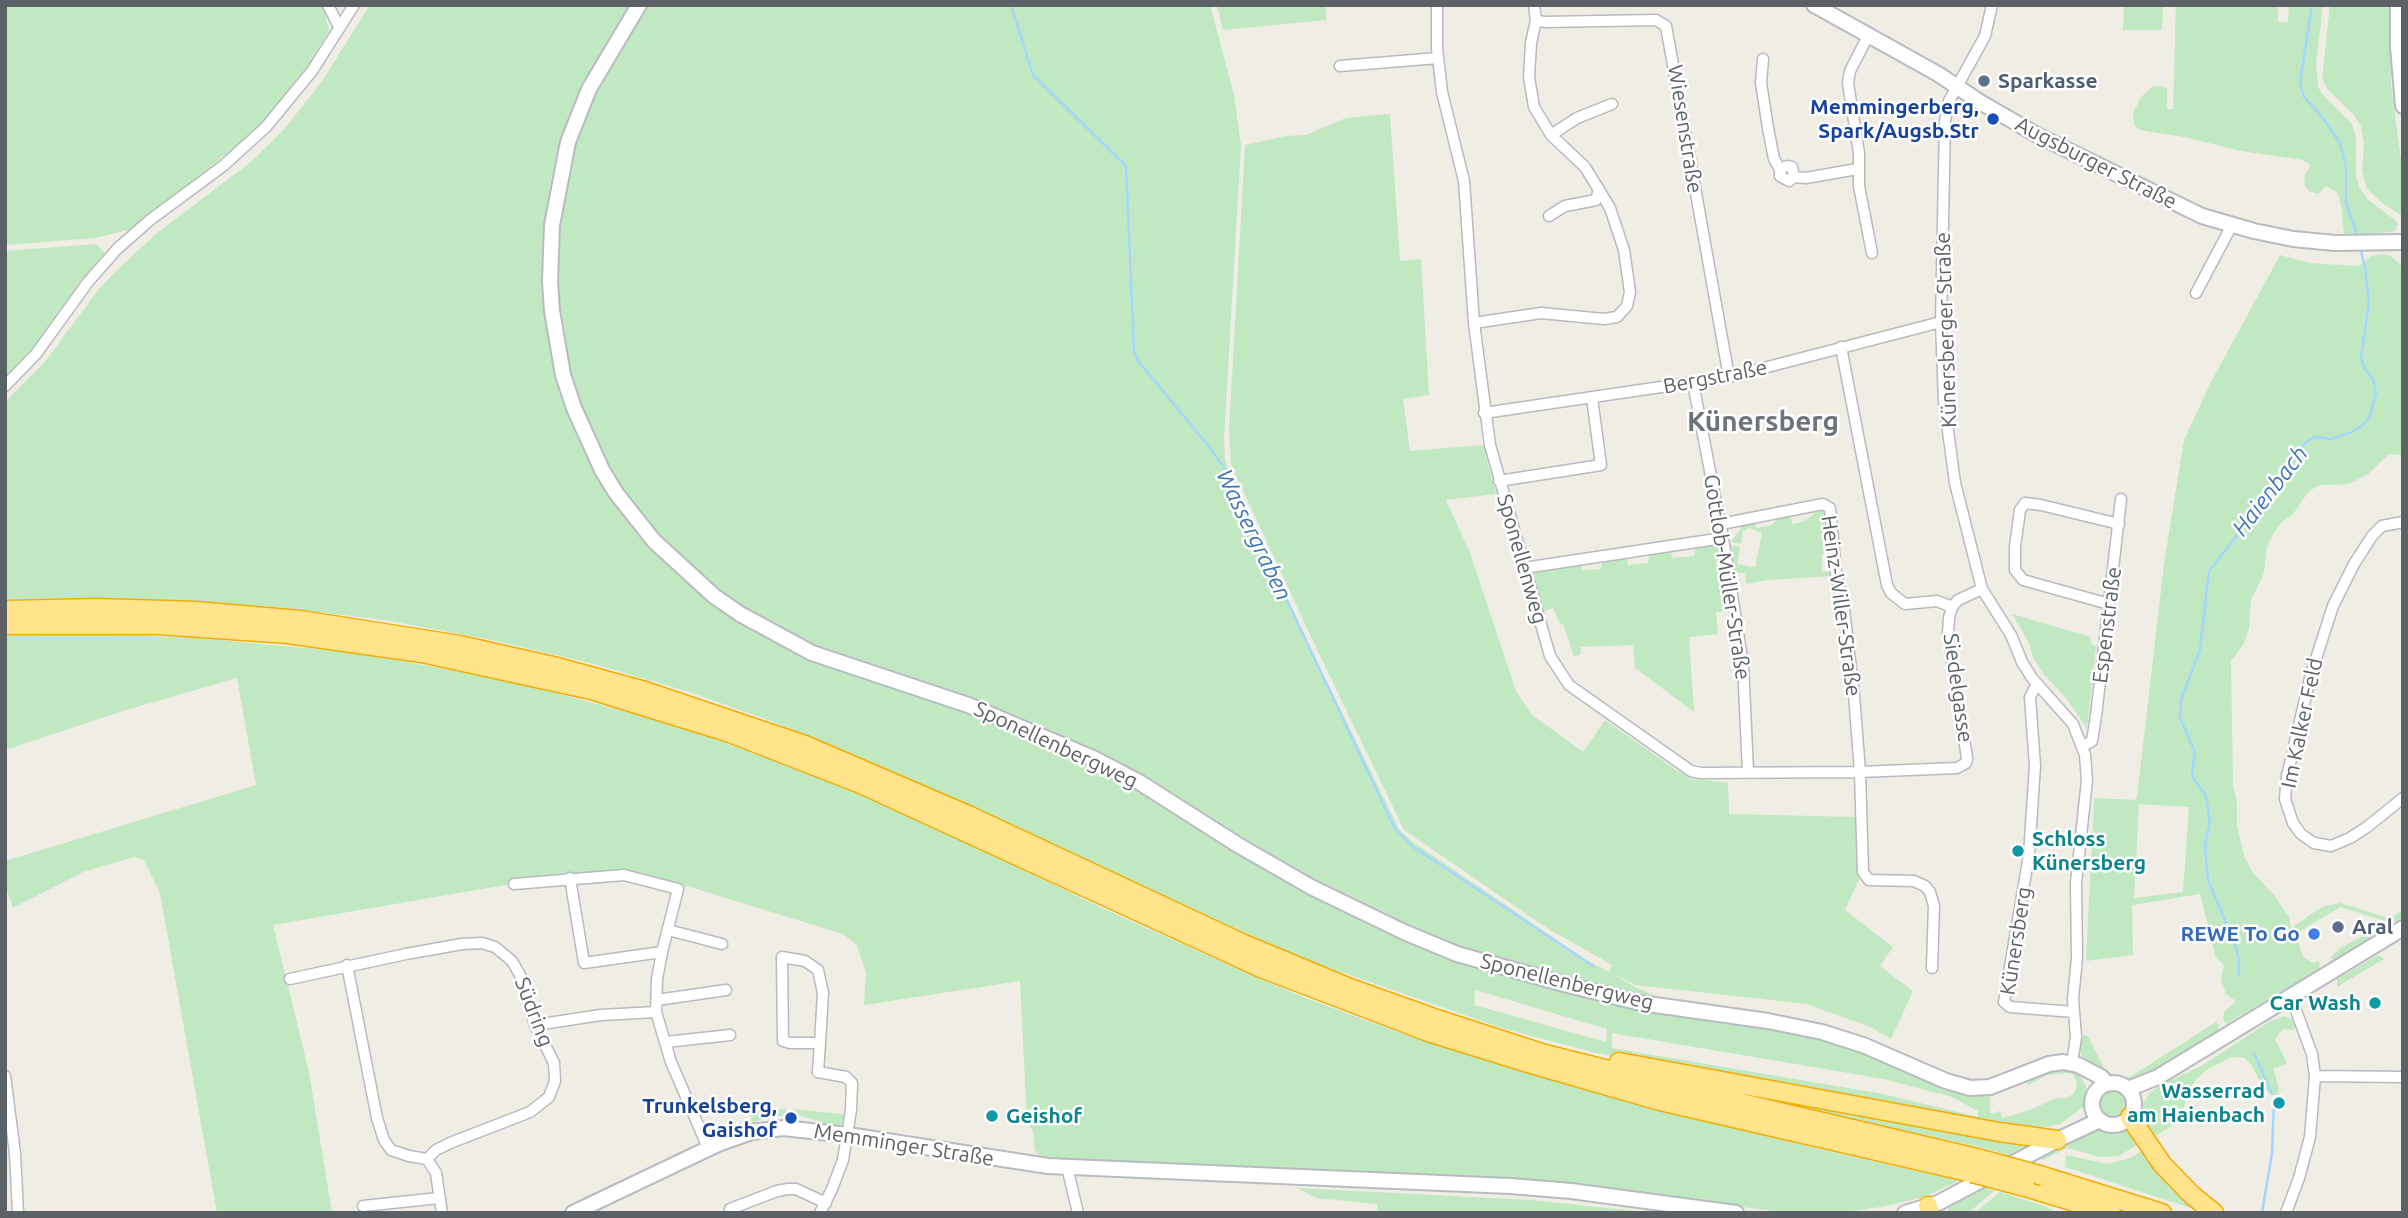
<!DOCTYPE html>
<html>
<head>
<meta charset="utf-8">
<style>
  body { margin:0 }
  #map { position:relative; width:2408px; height:1218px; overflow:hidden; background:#f0ede5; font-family:Ubuntu,sans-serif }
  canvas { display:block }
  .frame { position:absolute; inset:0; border:7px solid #5c6166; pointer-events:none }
</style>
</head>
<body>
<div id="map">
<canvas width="2408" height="1218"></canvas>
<div class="frame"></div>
</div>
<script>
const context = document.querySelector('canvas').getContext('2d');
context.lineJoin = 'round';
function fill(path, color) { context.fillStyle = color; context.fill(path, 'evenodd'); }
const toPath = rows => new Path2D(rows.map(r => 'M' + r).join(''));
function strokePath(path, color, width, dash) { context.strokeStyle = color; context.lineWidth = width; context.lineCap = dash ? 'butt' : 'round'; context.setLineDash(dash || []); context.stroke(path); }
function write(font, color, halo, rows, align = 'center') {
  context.font = font + ' Ubuntu,sans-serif'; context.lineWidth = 5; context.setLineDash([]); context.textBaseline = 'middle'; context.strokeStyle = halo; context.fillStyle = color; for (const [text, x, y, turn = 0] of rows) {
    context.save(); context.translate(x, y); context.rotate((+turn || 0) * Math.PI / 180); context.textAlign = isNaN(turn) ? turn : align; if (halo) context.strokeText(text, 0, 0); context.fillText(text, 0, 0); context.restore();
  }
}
fill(toPath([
  [5,5,323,5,329,31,305,70,254,132,132,229,95,238,5,245],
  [370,5,633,5,574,114,551,179,545,217,543,258,548,330,559,385,570,420,587,458,631,527,653,552,713,606,788,649,823,664,1002,725,1100,770,1152,797,1238,854,1327,904,1439,954,1476,965,1817,1035,1978,1095,1990,1094,1990,1114,2000,1111,2002,1118,2030,1110,2056,1098,2066,1098,2073,1094,2077,1087,2076,1080,2073,1074,2070,1073,2047,1075,2028,1085,2027,1082,2052,1071,2069,1070,2079,1074,2086,1086,2087,1098,2084,1106,2060,1124,2028,1130,1596,1053,1502,1028,1318,964,1268,943,922,784,771,721,689,692,590,663,487,639,385,620,266,606,97,598,5,599,5,402,44,363,99,289,118,269,157,233,252,161,286,127,322,81],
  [1475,990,1607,1029,1606,1042,1474,1005],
  [1612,1033,1884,1079,1952,1097,1978,1111,1978,1117,1883,1094,1612,1048],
  [647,5,1210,5,1234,95,1241,145,1224,439,1225,460,1230,473,1302,631,1400,831,1413,842,1585,959,1609,972,1612,965,1547,928,1404,830,1313,641,1231,465,1229,431,1245,145,1286,136,1306,135,1346,118,1390,114,1400,261,1421,259,1429,395,1403,399,1410,451,1483,445,1496,494,1446,500,1470,553,1516,691,1532,715,1583,752,1605,720,1676,770,1690,778,1728,783,1729,814,1857,817,1860,877,1845,910,1893,947,1880,966,1913,991,1891,1039,1870,1027,1807,1004,1635,985,1612,973,1633,986,1674,1004,1580,984,1459,949,1426,936,1314,883,1040,730,992,707,830,653,799,640,739,606,712,585,656,534,614,477,596,443,576,395,559,318,556,284,557,246,561,204,572,152,592,98,607,68],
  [1217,5,1326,5,1326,20,1223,30],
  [2124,5,2163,5,2162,30,2123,30],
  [2176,5,2278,5,2278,22,2288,22,2289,5,2323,5,2316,64,2318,87,2323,95,2352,124,2356,138,2356,176,2359,187,2367,199,2395,220,2398,224,2395,231,2364,235,2344,233,2341,204,2337,192,2326,186,2318,194,2309,191,2305,186,2304,176,2311,166,2303,160,2241,151,2184,137,2140,130,2134,125,2133,113,2141,97,2153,86,2167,88,2167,109,2173,109],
  [2330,5,2390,5,2391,85,2403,175,2403,216,2382,203,2367,189,2362,171,2364,145,2361,126,2353,114,2328,90,2322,79],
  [96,244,105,253,103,258,79,286,37,345,5,379,5,251],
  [2383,254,2391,256,2403,267,2403,455,2389,454,2367,475,2348,484,2320,485,2309,491,2293,514,2282,522,2273,534,2267,547,2264,573,2251,600,2249,629,2243,645,2231,661,2233,786,2237,802,2237,825,2244,856,2253,873,2273,894,2289,917,2291,928,2322,907,2340,903,2385,917,2396,915,2403,910,2403,921,2385,921,2340,907,2299,932,2298,941,2303,957,2313,963,2319,961,2320,969,2226,1024,2223,1019,2224,1012,2236,1001,2226,994,2221,980,2224,965,2216,958,2200,894,2132,905,2133,955,2086,961,2094,798,2134,800,2137,797,2164,564,2184,440,2210,384,2280,255,2310,263,2359,266,2371,256],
  [2139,804,2189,807,2183,892,2134,898],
  [1821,508,1829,511,1831,551,1822,554,1822,572,1833,571,1834,576,1767,580,1746,584,1745,573,1734,573,1731,545,1740,547,1737,564,1755,567,1762,533,1748,527,1747,530,1743,530,1741,544,1731,542,1744,524,1755,523,1757,528,1772,525,1778,518,1790,516,1793,524,1805,521],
  [1717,545,1721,547,1723,560,1716,562,1726,611,1716,612,1718,634,1689,637,1694,712,1635,668,1633,645,1581,647,1580,655,1574,656,1563,624,1560,624,1553,608,1542,612,1533,574,1535,571,1558,567,1558,570,1562,569,1563,566,1581,565,1582,570,1601,569,1603,561,1627,557,1628,565,1648,563,1650,555,1671,551,1672,558,1694,556,1696,547],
  [2012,614,2091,637,2091,643,2096,647,2087,728,2066,698,2042,672,2033,657,2028,641],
  [72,634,185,637,360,653,514,682,646,717,695,732,813,775,913,817,1100,907,1240,970,1303,997,1406,1035,1570,1086,1819,1149,1959,1181,1924,1197,1881,1207,1838,1213,1790,1213,1568,1185,1435,1176,1110,1163,1047,1158,1037,1154,1035,1150,1033,1132,1027,1121,1020,981,864,1005,866,973,857,945,843,934,687,886,682,887,620,869,579,875,572,872,515,880,511,884,273,925,309,1072,332,1213,217,1213,160,893,144,860,134,857,83,872,13,908,5,885,5,861,256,785,237,678,123,711,5,750,5,636],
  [2373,930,2377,933,2376,935,2335,960,2332,959,2331,957,2339,949],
  [2378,955,2384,959,2337,987,2337,979],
  [2285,1016,2293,1020,2295,1026,2294,1030,2284,1029,2279,1033,2275,1039,2287,1063,2273,1069,2279,1088,2278,1095,2270,1094,2262,1086,2252,1066,2245,1058,2232,1057,2208,1069,2196,1079,2188,1093,2181,1116,2170,1127,2150,1139,2139,1117,2139,1109,2150,1093,2160,1085,2201,1066,2269,1022],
  [2216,1022,2219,1026,2217,1032,2140,1078,2130,1081,2112,1077,2084,1059,2080,1052,2080,1041,2083,1035,2088,1036,2104,1068,2118,1077,2130,1077],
  [1713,1088,2032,1144,2013,1157,1988,1149],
  '2098 1104a15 15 0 1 1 30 0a15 15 0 1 1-30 0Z',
  [786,1109,786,1116,772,1116,752,1123,750,1111],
  [793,1109,841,1114,845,1117,840,1125,831,1125,791,1113],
  [2129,1124,2140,1143,2119,1156,2100,1157,2067,1148,2043,1160,2037,1158,2094,1128,2118,1130],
  [2145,1149,2206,1213,2065,1167,2066,1155,2107,1164,2130,1158],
  [1297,1188,1531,1200,1656,1213,1377,1213,1377,1204,1316,1198],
  [1985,1188,1994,1191,1968,1213,1946,1213,1950,1207],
  [2000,1192,2045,1206,2057,1213,1975,1213]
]), '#c0e8c1');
strokePath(toPath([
  [1011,5,1033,75,1126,166,1134,351,1138,361,1211,449,1226,471,1394,827,1412,846,1593,966],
  [2312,5,2300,83,2304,97,2322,117,2340,143,2346,167,2346,203,2358,237],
  [2239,976,2239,958,2234,942,2208,880,2205,845,2210,822,2206,796,2192,776,2195,752,2180,718,2181,700,2200,650,2209,571,2254,514,2305,443,2315,437,2331,439,2352,432,2363,425,2370,416,2376,393,2373,379,2365,369,2361,358,2369,302,2365,268,2360,246],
  [2254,1053,2272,1094],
  [2262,1213,2272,1153,2274,1101]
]), '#a5d6ff', 2.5);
const street = toPath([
  [328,5,339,27],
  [1437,5,1437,48,1442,92,1464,181,1474,323,1490,445,1550,656,1569,685,1691,771,1701,773,1860,772,1957,768,1966,763,1967,758,1948,634,1949,618,1952,607,1958,600,1982,589],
  [1534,5,1536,20,1544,22,1656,20,1666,26,1729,377],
  [1992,5,1985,36,1949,101,1945,121,1941,322,1944,401,1955,483,1982,589,2011,635,2022,662,2032,678,2073,724,2085,755,2087,780,2076,883,2077,958,2073,999,2076,1037,2072,1063],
  [1869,34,1850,71,1848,83,1859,153,1859,186,1872,253],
  [1763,59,1761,83,1768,128,1774,159,1780,169],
  [1340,66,1438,58],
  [1551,135,1577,118,1612,104],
  [1794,177,1792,167,1787,166,1780,169,1780,176,1789,181,1794,177,1806,178,1857,169],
  [1549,216,1565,206,1596,200,1599,189],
  [2196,293,2232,225],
  [1474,323,1541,313,1604,319,1617,317,1627,306,1630,292,1624,250,1610,208,1585,167,1551,135,1534,107,1529,77,1531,43,1536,20],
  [1841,347,1887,585,1891,593,1905,604,1937,601,1952,607],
  [1693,383,1723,538,1743,664,1748,772],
  [5,386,36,354,88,282,117,249,150,220,223,166,266,127,312,71,354,5],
  [1484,413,1729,377,1941,322],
  [1499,481,1601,465,1592,398],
  [2403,522,2382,526,2372,536,2354,564,2333,606,2311,674,2287,776,2285,799,2293,823,2301,834,2314,843,2331,846,2350,838,2367,827,2403,798],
  [1721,524,1823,504,1830,508,1836,573,1844,609,1854,695,1860,772,1863,872,1869,880,1914,881,1925,886,1930,892,1934,906,1932,968],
  [1524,568,1723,538],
  [2109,604,2023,580,2015,570,2015,547,2020,510,2025,503,2041,505,2119,524],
  [2037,684,2030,697,2035,766,2029,855,2004,1002,2010,1007,2074,1012],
  [2083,746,2092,741,2096,716,2121,499],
  [570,878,584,963,662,952],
  [514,884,624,875,678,889,662,952,657,979,656,1012,671,1062,708,1148],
  [668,930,722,944],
  [347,965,377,1118,384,1140,391,1150,409,1156,427,1159],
  [290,979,406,954,462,944,482,943,495,947,512,961,520,975,535,1025,554,1063,555,1081,549,1097,530,1112,450,1143,436,1150,427,1159,436,1173,442,1213],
  [657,1000,726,990],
  [535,1025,601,1015,656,1012],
  [666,1042,730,1035],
  [820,1043,790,1043,783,1041,782,957,805,961,818,970,823,993,820,1043,818,1072,846,1077,852,1083,851,1110,843,1160,832,1189,820,1213],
  [5,1076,15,1153,18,1213],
  [2315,1076,2403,1077],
  [1067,1167,1078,1213],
  [363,1206,439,1198],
  [730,1209,777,1191,788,1189,796,1189,826,1203],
  [2286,1213,2299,1178,2310,1137,2315,1076,2312,1054,2291,997]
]);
const secondary = toPath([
  [639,5,589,89,568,142,552,225,550,281,552,311,563,375,574,408,602,470,616,493,654,541,714,596,740,614,812,653,968,705,1095,759,1139,782,1238,845,1311,887,1404,932,1457,954,1564,984,1641,1003,1768,1021,1822,1032,1863,1045,1946,1081,1970,1088,1990,1087,2049,1064,2063,1062,2078,1065,2101,1077,2107,1084],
  [1814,5,1938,74,1980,102,2037,135,2202,216,2254,231,2293,239,2335,243,2403,242],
  [2398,5,2398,47,2403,106],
  '2092 1104a21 21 0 1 1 42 0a21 21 0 1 1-42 0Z',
  [2128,1089,2158,1077,2403,928],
  [573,1213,718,1144,752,1132,783,1128,848,1135,1048,1166,1510,1186,1571,1191,1736,1213],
  [1905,1213,1938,1203,2057,1140,2100,1120]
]);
const highway = toPath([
  [5,610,97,608,196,611,301,620,460,645,553,666,645,691,805,745,968,815,1244,944,1350,988,1434,1018,1545,1054,1741,1103,1977,1158],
  [5,625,158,625,288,634,422,653,591,690,730,733,861,784,1261,968,1431,1033,1531,1064,1660,1101,1972,1173],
  [1619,1062,1999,1132,2057,1140],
  [2130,1117,2162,1164,2192,1195,2214,1213],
  [2043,1176,2162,1213],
  [2025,1187,2111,1213],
  [1928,1206,1930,1213]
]);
strokePath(street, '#b7babf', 13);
strokePath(secondary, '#b8bbc1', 18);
strokePath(highway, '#f4ac00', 21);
strokePath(street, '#fff', 10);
strokePath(secondary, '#fff', 14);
strokePath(highway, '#ffe48c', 18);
const highwayBridge = toPath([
  [1977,1158,2043,1176],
  [1972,1173,2025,1187]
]);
strokePath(highwayBridge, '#f4ac00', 21, []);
strokePath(highwayBridge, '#ffe48c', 18);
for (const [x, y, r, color] of [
  [1984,81,7,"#5c6f8a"],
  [1993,119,7,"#1a4fb4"],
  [2018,851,7,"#0f9aa8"],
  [2338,927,7,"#5c6f8a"],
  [2314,934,7,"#3f7fe0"],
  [2375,1003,7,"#0f9aa8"],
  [2279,1103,7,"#0f9aa8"],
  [992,1116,7,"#0f9aa8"],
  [791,1118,7,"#1a4fb4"]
]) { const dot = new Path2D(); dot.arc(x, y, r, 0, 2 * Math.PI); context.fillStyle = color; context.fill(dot); strokePath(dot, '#fff', 2.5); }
write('bold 21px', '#4e5e75', '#fff', [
  ["Sparkasse",1998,81],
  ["Aral",2352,927]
], 'left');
write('bold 21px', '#164399', '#fff', [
  ["Memmingerberg,",1979,107],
  ["Spark/Augsb.Str",1979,131],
  ["Trunkelsberg,",777,1106],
  ["Gaishof",777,1130]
], 'right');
write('21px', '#5c6166', '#fff', [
  ["Wiesenstraße",1685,129,81],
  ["Augsburger Straße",2096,163,27],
  ["Künersberger Straße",1946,330,-92],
  ["Bergstraße",1715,377,-11],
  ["Sponellenweg",1522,559,74],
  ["Gottlob-Müller-Straße",1727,577,81],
  ["Heinz-Willer-Straße",1841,606,82],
  ["Espenstraße",2107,625,-83],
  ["Siedelgasse",1958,688,82],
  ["Im Kalker Feld",2302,723,-78],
  ["Sponellenbergweg",1056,745,25],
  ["Künersberg",2016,941,-81],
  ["Sponellenbergweg",1567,982,14],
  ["Südring",534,1012,69],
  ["Memminger Straße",904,1145,9]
]);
write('bold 21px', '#0d838f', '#fff', [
  ["Schloss",2032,839],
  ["Künersberg",2032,863],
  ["Car Wash",2361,1003,"right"],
  ["Wasserrad",2265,1091,"right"],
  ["am Haienbach",2265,1115,"right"],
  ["Geishof",1006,1116]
], 'left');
write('bold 21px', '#366cbe', '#fff', [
  ["REWE To Go",2300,934]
], 'right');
write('italic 23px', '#3d76b7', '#fff', [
  ["Haienbach",2270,491,-52],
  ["Wassergraben",1254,535,64]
]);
write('bold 28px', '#6d7378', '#fff', [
  ["Künersberg",1763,422]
]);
</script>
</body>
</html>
